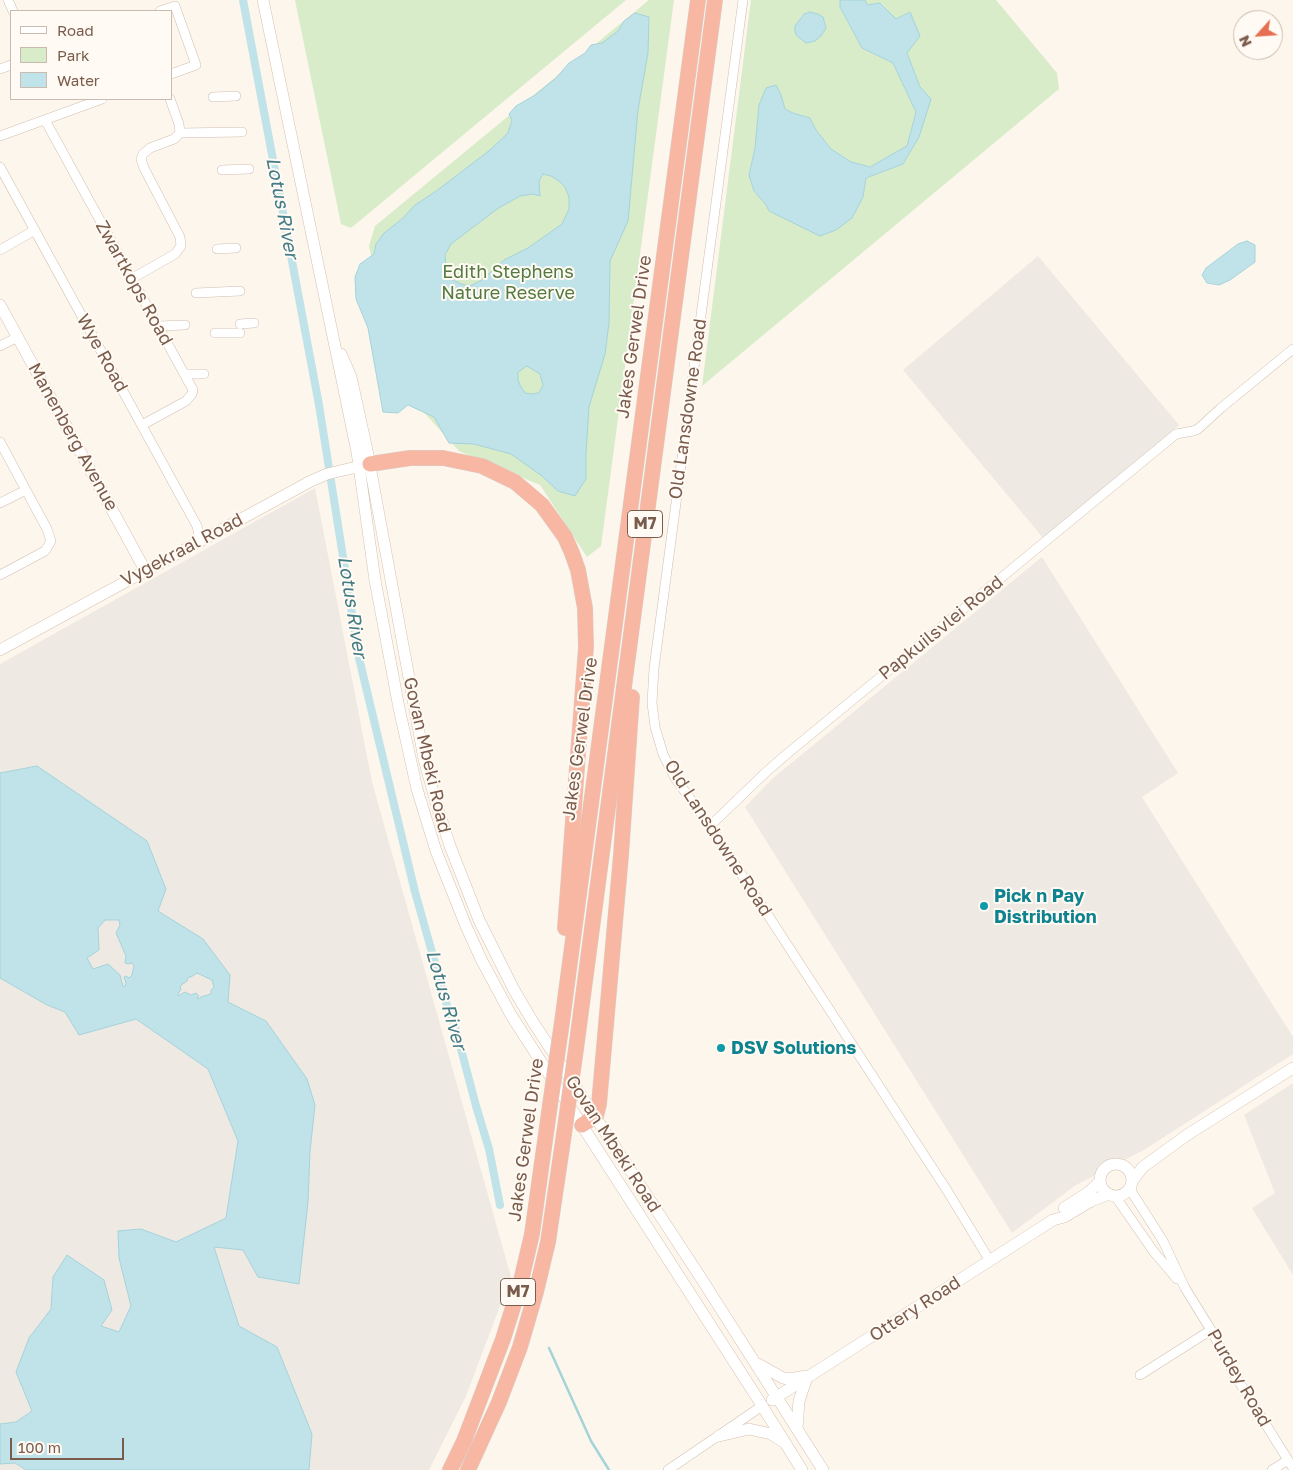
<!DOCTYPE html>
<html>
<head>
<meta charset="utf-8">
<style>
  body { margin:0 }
  #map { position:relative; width:1293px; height:1470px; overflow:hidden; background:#fdf6ec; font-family:"Golos Text",sans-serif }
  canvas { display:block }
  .legend { position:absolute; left:10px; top:10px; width:162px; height:90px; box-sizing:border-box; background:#fffaf3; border:1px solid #cabbb1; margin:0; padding:6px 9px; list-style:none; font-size:15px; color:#7a5c4d }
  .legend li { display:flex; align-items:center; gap:10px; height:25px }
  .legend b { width:25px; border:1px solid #cabbb1 }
  .north { position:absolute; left:1233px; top:10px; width:50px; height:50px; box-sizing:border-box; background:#fffaf3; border:1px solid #cabbb1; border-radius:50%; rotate:244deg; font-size:14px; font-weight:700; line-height:20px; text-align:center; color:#7a5c4d }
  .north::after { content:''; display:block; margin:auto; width:18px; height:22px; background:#e76f51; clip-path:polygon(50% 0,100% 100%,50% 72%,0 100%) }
  .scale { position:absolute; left:10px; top:1438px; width:114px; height:22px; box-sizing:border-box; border:2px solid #7a5c4d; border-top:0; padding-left:6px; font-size:15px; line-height:18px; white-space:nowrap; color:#7a5c4d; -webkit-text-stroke:4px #fffaf3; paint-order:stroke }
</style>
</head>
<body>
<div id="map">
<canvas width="1293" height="1470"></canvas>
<ul class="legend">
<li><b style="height:6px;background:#fff"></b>Road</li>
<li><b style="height:14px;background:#d8ecc9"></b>Park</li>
<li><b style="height:14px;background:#bfe3e8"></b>Water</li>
</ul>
<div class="north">N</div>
<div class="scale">100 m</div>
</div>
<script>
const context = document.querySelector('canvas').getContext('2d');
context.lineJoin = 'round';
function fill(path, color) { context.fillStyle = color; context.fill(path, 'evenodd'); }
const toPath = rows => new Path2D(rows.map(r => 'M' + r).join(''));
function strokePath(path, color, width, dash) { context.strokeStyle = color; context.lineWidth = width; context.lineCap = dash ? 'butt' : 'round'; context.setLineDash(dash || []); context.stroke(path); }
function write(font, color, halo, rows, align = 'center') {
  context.font = font + ' "Golos Text",sans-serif'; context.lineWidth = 4; context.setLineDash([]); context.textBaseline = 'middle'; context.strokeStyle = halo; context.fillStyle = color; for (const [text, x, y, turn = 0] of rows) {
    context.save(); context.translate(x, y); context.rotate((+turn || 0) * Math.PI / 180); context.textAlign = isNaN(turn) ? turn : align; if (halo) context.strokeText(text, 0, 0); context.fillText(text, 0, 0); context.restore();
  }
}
fill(toPath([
  [1038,256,1179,425,1044,539,903,370],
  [315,488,372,782,511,1277,466,1396,429,1470,0,1470,0,664],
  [1042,557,1178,773,1142,797,1293,1037,1293,1054,1144,1150,1076,1185,1012,1233,745,807,772,779],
  [1293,1083,1293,1275,1252,1208,1275,1193,1244,1115]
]), '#efe9e4');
fill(toPath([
  [295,0,626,0,351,228,341,224],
  [649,0,674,0,601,546,587,557,540,485,459,451,400,386,369,246,375,226],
  [751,0,840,0,840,7,862,48,893,63,916,112,907,147,870,167,851,162,831,149,816,130,810,118,793,113,785,109,781,95,755,148,749,174,754,191,766,205,770,211,801,225,863,197,866,178,903,164,919,137,920,87,907,53,910,12,896,19,881,3,867,5,865,0,996,0,1057,73,1059,89,702,386],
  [810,12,818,14,824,20,815,41,806,43,800,18,804,14]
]), '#d8ecc9');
const water = toPath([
  [840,0,865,0,867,5,880,3,896,19,910,12,920,36,907,53,920,87,931,99,919,137,903,164,866,178,863,197,852,218,836,230,820,236,769,211,766,205,754,191,749,175,755,148,759,105,766,88,776,85,781,95,785,109,793,113,810,118,816,130,831,149,851,162,870,167,907,146,916,112,893,63,862,48,840,7,840,0],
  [810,12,818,14,823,17,826,28,821,36,815,41,806,43,797,36,795,32,795,26,804,14,810,12],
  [635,13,649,17,648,53,638,110,628,221,610,261,609,323,605,354,589,407,586,454,586,479,575,496,558,491,542,476,511,454,474,444,449,443,434,417,408,405,398,413,383,412,368,328,356,299,355,277,360,264,374,254,376,244,384,233,402,219,415,205,435,192,490,150,508,133,512,120,509,114,516,106,535,95,556,78,569,63,585,53,591,45,602,43,618,31,624,21,635,13],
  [543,174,551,176,560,182,565,187,569,197,569,209,562,224,528,248,504,260,482,280,470,286,461,284,447,277,445,255,451,244,497,209,520,196,533,194,540,196,539,181,543,174],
  [527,366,540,374,543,385,539,393,531,394,525,393,520,385,518,380,518,372,527,366],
  [1247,241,1255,245,1255,262,1230,280,1219,285,1207,283,1202,275,1206,268,1238,244,1247,241],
  [37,766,147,841,166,889,158,911,203,939,230,975,228,1002,266,1021,307,1079,315,1105,310,1151,308,1202,299,1284,258,1277,243,1250,214,1247,239,1326,277,1347,312,1434,309,1470,26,1470,15,1463,0,1464,0,1424,16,1422,32,1411,16,1372,29,1338,51,1309,53,1277,67,1255,104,1280,112,1310,101,1326,119,1332,131,1306,119,1258,118,1231,141,1229,176,1242,226,1218,238,1141,208,1069,136,1019,79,1035,65,1012,47,1005,0,978,0,773,37,766],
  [105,920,119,920,120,925,116,933,126,956,125,963,128,964,132,963,134,966,132,975,129,978,126,976,124,977,126,983,125,987,123,986,120,975,108,964,93,969,87,958,99,950,98,928,105,920],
  [197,973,212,980,214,987,211,990,211,994,201,997,198,999,197,998,199,996,196,993,191,995,185,992,178,996,178,994,181,989,180,986,187,981,188,977,191,977,197,973]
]);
fill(water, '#bfe3e8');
strokePath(water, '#a5d3da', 1);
strokePath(toPath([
  [549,1348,591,1441,609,1470]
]), '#a5d3da', 2.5);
strokePath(toPath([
  [243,0,319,405,359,658,415,892,448,1009,456,1030,476,1106,489,1149,500,1205]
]), '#bfe3e8', 8);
const street = toPath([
  [8,0,13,11],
  [743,0,654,668,652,703,655,727,663,754,675,778,710,826,948,1192,990,1261],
  [160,11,175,6,196,65,171,74],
  [0,69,11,65],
  [213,97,236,96],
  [45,120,193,390,192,394,186,401,142,425],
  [180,133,242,132],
  [0,136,102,99],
  [0,167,197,526,200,541],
  [222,170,249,169],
  [217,249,236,248],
  [0,250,35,230],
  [131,279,175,254,181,246,180,237,144,168,141,159,143,154,150,148,174,139,180,133,179,124,170,99],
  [196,293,240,291],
  [240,324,254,323],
  [158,326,185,325],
  [215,333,240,333],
  [0,346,18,337],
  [185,374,204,374],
  [0,442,47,529,51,541,45,551,0,575],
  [0,503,26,490],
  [710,826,765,773,788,753,1176,434,1193,431,1198,429,1221,408,1293,349],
  [1130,1187,1133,1194,1163,1241,1185,1288,1211,1330,1233,1372,1293,1468],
  [1115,1196,1154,1252,1177,1279],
  [1140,1375,1211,1330],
  [668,1470,762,1406],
  [1272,1470,1288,1460]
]);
const secondary = toPath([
  [263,0,357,452,375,580,399,708,417,789,436,851,466,926,481,959,511,1015,756,1396,802,1470],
  [0,305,145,570],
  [341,354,351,377,367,450,424,759,437,806,450,846,479,920,514,990,533,1022,701,1278,823,1470],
  [0,650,311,481,327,474,365,465],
  '1100 1180a16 16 0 1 1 32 0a16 16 0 1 1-32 0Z',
  [1132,1181,1143,1167,1187,1135,1293,1068],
  [1064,1208,1089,1192,1100,1181],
  [758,1364,783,1378,789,1379,806,1376],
  [772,1400,1053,1220,1064,1217,1091,1201,1109,1194],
  [797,1428,799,1401,807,1377],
  [719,1436,749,1429,771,1434,782,1441]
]);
const highway = toPath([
  [370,464,410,458,443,458,482,466,515,482,542,505,565,537,572,553,578,570,585,608,586,647,565,928],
  [562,1022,698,0],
  [576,1049,715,0],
  [582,1125,596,1116,599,1104,621,855,632,697],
  [450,1470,464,1441,503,1339,520,1285,532,1234,550,1105],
  [468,1470,499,1402,520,1347,536,1292,548,1242,564,1134]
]);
strokePath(street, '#d1beb0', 10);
strokePath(secondary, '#d6c0b0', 12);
strokePath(highway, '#dad1cd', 16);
strokePath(street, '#fff', 9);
strokePath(secondary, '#fff', 11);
strokePath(highway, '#f7b7a3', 15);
const highwayBridge = toPath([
  [550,1105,562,1022],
  [564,1134,576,1049]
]);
strokePath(highwayBridge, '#dad1cd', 16, []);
strokePath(highwayBridge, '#f7b7a3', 15);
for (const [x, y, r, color] of [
  [984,906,5,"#0f9aa8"],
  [721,1048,5,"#0f9aa8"]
]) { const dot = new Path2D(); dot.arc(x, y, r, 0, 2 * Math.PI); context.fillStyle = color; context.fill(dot); strokePath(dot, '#fffaf3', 2); }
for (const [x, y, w] of [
  [645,524,35],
  [518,1292,35]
]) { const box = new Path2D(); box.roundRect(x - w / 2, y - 13.5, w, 27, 4); context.fillStyle = '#fffaf3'; context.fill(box); strokePath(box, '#7a5c4d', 1); }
write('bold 16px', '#7a5c4d', null, [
  ["M7",645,524],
  ["M7",518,1292]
]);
write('18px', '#537a41', '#fffaf3', [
  ["Edith Stephens",508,272],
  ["Nature Reserve",508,293]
]);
write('18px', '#7a5c4d', '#fffaf3', [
  ["Zwartkops Road",134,283,61],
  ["Jakes Gerwel Drive",634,337,-82],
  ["Wye Road",102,353,61],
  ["Old Lansdowne Road",688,409,-82],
  ["Manenberg Avenue",73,437,61],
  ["Vygekraal Road",182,550,-28],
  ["Papkuilsvlei Road",941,628,-39],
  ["Jakes Gerwel Drive",580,739,-82],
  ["Govan Mbeki Road",427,755,77],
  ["Old Lansdowne Road",718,838,57],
  ["Jakes Gerwel Drive",526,1140,-82],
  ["Govan Mbeki Road",613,1144,57],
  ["Ottery Road",915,1309,-33],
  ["Purdey Road",1239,1378,60]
]);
write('bold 18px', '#0d838f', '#fffaf3', [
  ["Pick n Pay",994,896],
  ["Distribution",994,917],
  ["DSV Solutions",731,1048]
], 'left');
write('italic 19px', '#437c86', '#fffaf3', [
  ["Lotus River",282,208,79],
  ["Lotus River",352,607,81],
  ["Lotus River",446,1000,74]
]);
</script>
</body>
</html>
